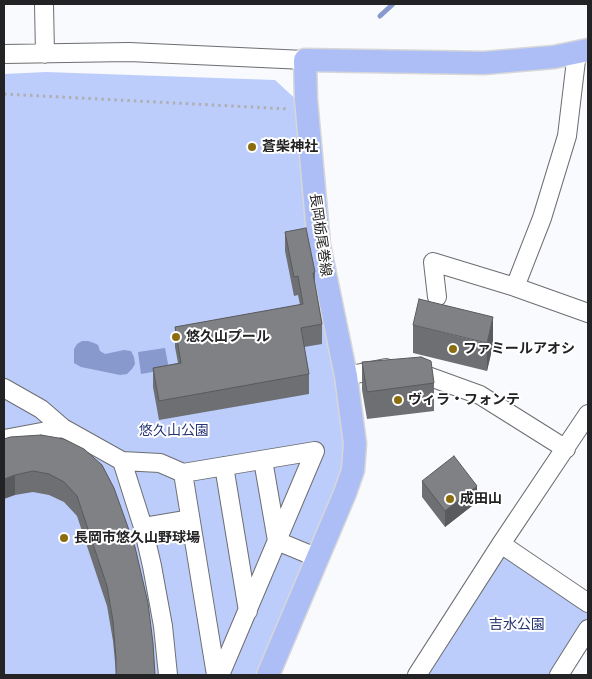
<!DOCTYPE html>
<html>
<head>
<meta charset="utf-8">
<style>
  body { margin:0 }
  #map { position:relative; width:592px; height:679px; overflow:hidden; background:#f8fafe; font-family:Helvetica,sans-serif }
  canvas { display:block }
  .frame { position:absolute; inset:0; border:5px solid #232325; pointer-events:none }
</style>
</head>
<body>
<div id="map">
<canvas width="592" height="679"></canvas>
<div class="frame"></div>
</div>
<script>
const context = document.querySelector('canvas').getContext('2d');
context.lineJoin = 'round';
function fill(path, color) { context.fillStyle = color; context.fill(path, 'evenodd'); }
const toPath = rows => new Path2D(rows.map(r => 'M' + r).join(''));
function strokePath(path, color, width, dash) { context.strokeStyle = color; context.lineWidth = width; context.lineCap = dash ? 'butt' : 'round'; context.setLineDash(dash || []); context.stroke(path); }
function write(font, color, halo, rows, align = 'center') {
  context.font = font + ' Helvetica,"Noto Sans JP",sans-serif'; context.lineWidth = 4; context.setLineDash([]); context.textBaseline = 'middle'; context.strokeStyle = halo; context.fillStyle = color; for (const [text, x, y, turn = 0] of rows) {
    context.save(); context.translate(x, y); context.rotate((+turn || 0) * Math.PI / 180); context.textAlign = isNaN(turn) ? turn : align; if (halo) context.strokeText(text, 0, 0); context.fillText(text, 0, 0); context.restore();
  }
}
fill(toPath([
  [46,72,275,80,301,104,343,408,346,441,341,475,256,675,4,675,4,74],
  [502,555,588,611,588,617,551,675,425,675]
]), '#bdcdfb');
fill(toPath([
  [82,341,88,341,94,343,98,345,100,351,105,354,124,350,131,351,134,357,135,364,132,369,127,374,120,375,81,367,74,363,74,349,77,344],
  [165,348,169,369,141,374,138,352]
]), '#8799cd');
strokePath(toPath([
  [380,16,393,4]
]), '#8799cd', 5);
const minor = toPath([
  [44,4,45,54],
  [577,52,567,136,542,218,515,287,588,313],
  [4,54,129,52,305,60],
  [437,297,433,262,515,287],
  [411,370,480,395,566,449],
  [346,376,386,368],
  [4,388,41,409,63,428],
  [4,439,63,428,122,461,143,527,152,566,163,626,168,675],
  [263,460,277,541,318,558],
  [122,461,160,463,183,473],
  [224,466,248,611],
  [143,527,190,519],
  [501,544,588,603],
  [216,675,183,473,315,451,220,675],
  [417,675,501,544,588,414],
  [559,675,588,629]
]);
const major = toPath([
  [268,675,345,493,353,470,355,444,346,376,319,245,306,99,305,60,484,63,554,57,588,50]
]);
strokePath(minor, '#6c6e71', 20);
strokePath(major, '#d7d7d8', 25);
strokePath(toPath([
  [4,94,289,109]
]), '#aeafb2', 3, [2.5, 4]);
strokePath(minor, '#fff', 18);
strokePath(major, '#acbef5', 22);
fill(toPath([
  [285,232,315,272,315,285,322,324,322,344,304,347,309,374,309,394,159,420,153,387,153,368,178,363,175,347,175,327,300,305,298,295,294,296,285,251],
  [413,325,493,345,487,371,413,353],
  [362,362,434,383,434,411,367,419,362,390],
  [4,439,64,439,155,675,116,672,113,641,107,606,77,516,64,502,49,495,33,492,15,495],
  [422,481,477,502,445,527,422,497]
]), '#6d6f72');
fill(toPath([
  [493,317,493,345,487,371,487,343],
  [15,475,15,495,4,499,4,479],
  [477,486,477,502,445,527,445,511]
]), '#595a5d');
const building = toPath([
  [306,228,315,272,313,273,322,324,301,328,309,374,159,401,153,368,181,363,175,327,303,304,298,276,294,277,285,232,306,228],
  [419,299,493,317,487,343,413,325,419,299],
  [421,357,431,361,434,383,367,392,362,362,421,357],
  [41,435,64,439,84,449,102,465,114,488,135,547,148,603,153,643,155,675,116,675,116,659,113,621,107,586,77,496,64,482,49,474,33,471,15,475,4,479,4,439,10,437,41,435],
  [454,456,477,486,445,511,422,481,454,456]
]);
fill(building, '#7f8185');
strokePath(building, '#595a5d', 1);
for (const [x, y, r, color] of [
  [252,147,5,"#8b6d0f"],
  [176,337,5,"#8b6d0f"],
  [453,349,5,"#8b6d0f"],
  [398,400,5,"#8b6d0f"],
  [450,499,5,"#8b6d0f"],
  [64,538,5,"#8b6d0f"]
]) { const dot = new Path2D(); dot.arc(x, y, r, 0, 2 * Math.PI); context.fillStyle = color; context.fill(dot); strokePath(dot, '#fff', 2); }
write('bold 14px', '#232325', '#fff', [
  ["蒼柴神社",262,147],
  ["悠久山プール",186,337],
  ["ファミールアオシ",463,349],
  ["ヴィラ・フォンテ",408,400],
  ["成田山",460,499],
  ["長岡市悠久山野球場",74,538]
], 'left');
write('14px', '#232325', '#fff', [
  ["長岡栃尾巻線",320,235,82]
]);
write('14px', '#253573', '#fff', [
  ["悠久山公園",174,431],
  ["吉水公園",517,625]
]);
</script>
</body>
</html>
